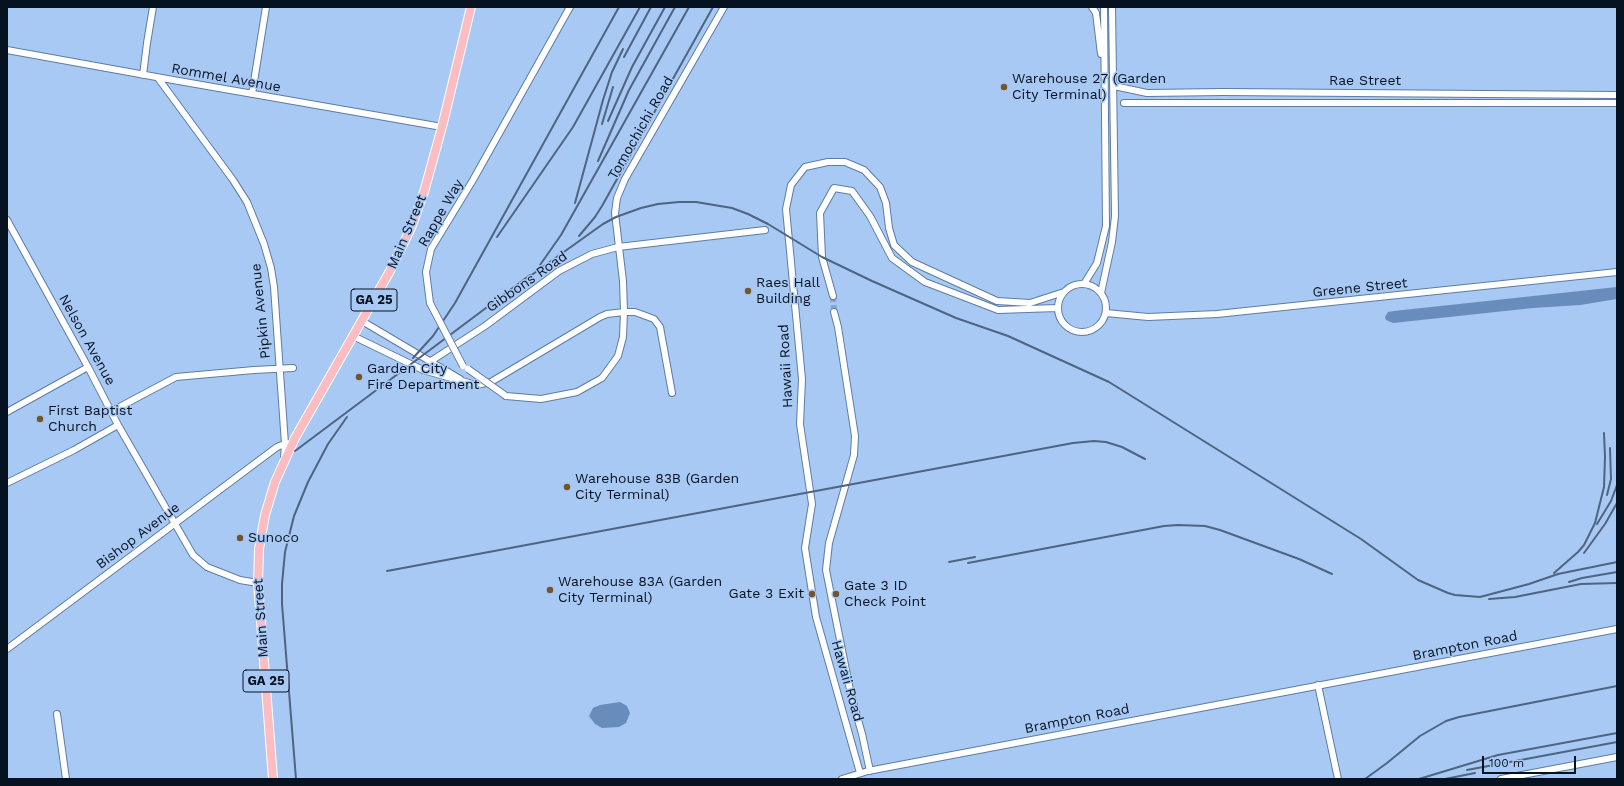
<!DOCTYPE html>
<html>
<head>
<meta charset="utf-8">
<style>
  body { margin:0 }
  #map { position:relative; width:1624px; height:786px; overflow:hidden; background:#a8c9f4; font-family:"Work Sans",sans-serif }
  canvas { display:block }
  .frame { position:absolute; inset:0; border:8px solid #071221; pointer-events:none }
  .scale { position:absolute; left:1482px; top:756px; width:94px; height:18px; box-sizing:border-box; border:2px solid #071221; border-top:0; padding-left:5px; font-size:12px; line-height:14px; white-space:nowrap; color:#071221; -webkit-text-stroke:3px #a8c9f4; paint-order:stroke }
</style>
</head>
<body>
<div id="map">
<canvas width="1624" height="786"></canvas>
<div class="frame"></div>
<div class="scale">100 m</div>
</div>
<script>
const context = document.querySelector('canvas').getContext('2d');
context.lineJoin = 'round';
function fill(path, color) { context.fillStyle = color; context.fill(path, 'evenodd'); }
const toPath = rows => new Path2D(rows.map(r => 'M' + r).join(''));
function strokePath(path, color, width, dash) { context.strokeStyle = color; context.lineWidth = width; context.lineCap = dash ? 'butt' : 'round'; context.setLineDash(dash || []); context.stroke(path); }
function write(font, color, halo, rows, align = 'center') {
  context.font = font + ' "Work Sans",sans-serif'; context.lineWidth = 3; context.setLineDash([]); context.textBaseline = 'middle'; context.strokeStyle = halo; context.fillStyle = color; for (const [text, x, y, turn = 0] of rows) {
    context.save(); context.translate(x, y); context.rotate((+turn || 0) * Math.PI / 180); context.textAlign = isNaN(turn) ? turn : align; if (halo) context.strokeText(text, 0, 0); context.fillText(text, 0, 0); context.restore();
  }
}
fill(toPath([
  [1617,287,1617,299,1580,305,1533,308,1393,323,1386,320,1385,317,1388,312,1394,311],
  [620,702,627,706,630,713,626,723,619,727,602,728,595,724,589,716,593,708,600,705]
]), '#688cbb');
strokePath(toPath([
  [833,296,834,312]
]), '#88a4ca', 6, [6, 3]);
const minor = toPath([
  [1092,7,1096,13,1101,54],
  [7,50,173,80,442,127],
  [143,75,147,43,153,7],
  [158,78,233,180,247,202,264,244,271,268,274,287,285,444,284,458],
  [1114,86,1147,93,1223,92,1617,95],
  [252,94,266,7],
  [1124,103,1617,103],
  [7,220,88,367,118,425,193,555,207,567,240,580,258,583],
  '1058 308a24 24 0 1 1 48 0a24 24 0 1 1-48 0Z',
  [1084,284,1097,263,1106,226,1104,7],
  [1101,293,1112,242,1115,216,1112,7],
  [833,296,822,257,820,213,834,188,852,191,870,216,892,258,925,282,998,310,1057,308],
  [430,303,426,272,431,249,473,180,570,7],
  [834,312,838,327,855,436,854,455,829,543,826,570,851,695,862,734,870,771],
  [1106,313,1148,317,1217,314,1617,272],
  [362,321,460,379],
  [353,336,423,370,476,385,491,382,600,317,607,314,624,312,623,281,615,213,617,198,625,179,724,7],
  [431,361,485,326,559,271,592,254,618,247,765,230],
  [506,396,541,399,577,392,602,378,618,356,623,337,624,312,635,312,646,316,654,319,660,327,672,393],
  [112,411,176,377,254,370,293,368],
  [7,412,88,367],
  [7,483,74,450,118,425],
  [7,649,277,447,287,443],
  [1318,685,1338,779],
  [57,714,66,779],
  [860,773,816,617,805,548,812,504,800,424,802,379,786,209,791,185,805,167,828,162,845,162,864,170,880,187,886,203,889,228,894,245,912,262,997,301,1030,303,1064,292],
  [842,779,868,771,1617,629],
  [1501,779,1617,757]
]);
const major = toPath([
  [273,779,258,583,259,549,265,515,275,482,295,438,390,271,411,228,424,192,442,127,471,7]
]);
strokePath(minor, '#5d7ca3', 8);
strokePath(major, '#fff', 10);
strokePath(minor, '#fff', 6);
strokePath(major, '#fcbdc2', 8);
strokePath(toPath([
  [624,57,651,7],
  [608,121,632,67,665,7],
  [602,124,613,87],
  [598,161,629,90,675,7],
  [575,203,603,100,612,72,623,49],
  [579,236,595,217,602,206,713,7],
  [497,237,573,127,640,7],
  [540,265,561,235,689,7],
  [526,279,603,224,616,217,641,208,658,204,679,202,696,202,732,208,748,214,768,224,822,257,872,281,956,318,1008,336,1109,382,1361,539,1418,580,1448,593,1455,595,1480,597,1529,584,1558,574,1617,562],
  [413,358,433,336,455,303,619,7],
  [295,451,530,275],
  [1607,495,1611,479,1610,448],
  [1597,524,1611,501,1617,485],
  [1584,553,1605,524,1617,503],
  [949,562,975,557],
  [968,563,1164,526,1178,525,1205,526,1220,530,1299,559,1332,574],
  [387,571,1073,443,1094,441,1106,442,1122,447,1145,459],
  [1554,573,1578,552,1584,545,1595,523,1604,487,1605,457,1604,433],
  [1569,582,1582,578,1617,572],
  [1489,599,1515,597,1581,584,1617,583],
  [1467,770,1617,742],
  [296,779,282,604,282,584,285,552,294,516,308,482,328,444,347,417],
  [1365,779,1387,763,1420,736,1446,721,1459,717,1617,686],
  [1419,779,1498,755,1617,733],
  [1445,779,1475,773]
]), '#4f6480', 2);
const minorBridge = toPath([
  [430,303,463,366],
  [468,369,506,396]
]);
strokePath(minorBridge, '#5d7ca3', 8, []);
strokePath(minorBridge, '#fff', 6);
for (const [x, y, r, color] of [
  [1004,87,4,"#74562a"],
  [748,291,4,"#74562a"],
  [359,377,4,"#74562a"],
  [40,419,4,"#74562a"],
  [567,487,4,"#74562a"],
  [240,538,4,"#74562a"],
  [550,590,4,"#74562a"],
  [812,594,4,"#74562a"],
  [836,594,4,"#74562a"]
]) { const dot = new Path2D(); dot.arc(x, y, r, 0, 2 * Math.PI); context.fillStyle = color; context.fill(dot); strokePath(dot, '#a8c9f4', 1.5); }
for (const [x, y, w] of [
  [374,300,46],
  [266,681,46]
]) { const box = new Path2D(); box.roundRect(x - w / 2, y - 11, w, 22, 3); context.fillStyle = '#a8c9f4'; context.fill(box); strokePath(box, '#071221', 1); }
write('bold 13px', '#071221', null, [
  ["GA 25",374,300],
  ["GA 25",266,681]
]);
write('14px', '#071221', '#a8c9f4', [
  ["Rommel Avenue",226,78,10],
  ["Rae Street",1365,81],
  ["Tomochichi Road",641,128,-60],
  ["Rappe Way",441,213,-60],
  ["Main Street",407,232,-67],
  ["Gibbons Road",527,282,-35],
  ["Greene Street",1360,288,-6],
  ["Pipkin Avenue",261,311,-96],
  ["Nelson Avenue",87,340,61],
  ["Hawaii Road",786,366,-93],
  ["Bishop Avenue",138,536,-37],
  ["Main Street",261,618,-94],
  ["Brampton Road",1465,646,-11],
  ["Hawaii Road",847,681,74],
  ["Brampton Road",1077,719,-11]
]);
write('14px', '#071221', '#a8c9f4', [
  ["Warehouse 27 (Garden",1012,79],
  ["City Terminal)",1012,95],
  ["Raes Hall",756,283],
  ["Building",756,299],
  ["Garden City",367,369],
  ["Fire Department",367,385],
  ["First Baptist",48,411],
  ["Church",48,427],
  ["Warehouse 83B (Garden",575,479],
  ["City Terminal)",575,495],
  ["Sunoco",248,538],
  ["Warehouse 83A (Garden",558,582],
  ["City Terminal)",558,598],
  ["Gate 3 ID",844,586],
  ["Check Point",844,602],
  ["Gate 3 Exit",804,594,"right"]
], 'left');
</script>
</body>
</html>
